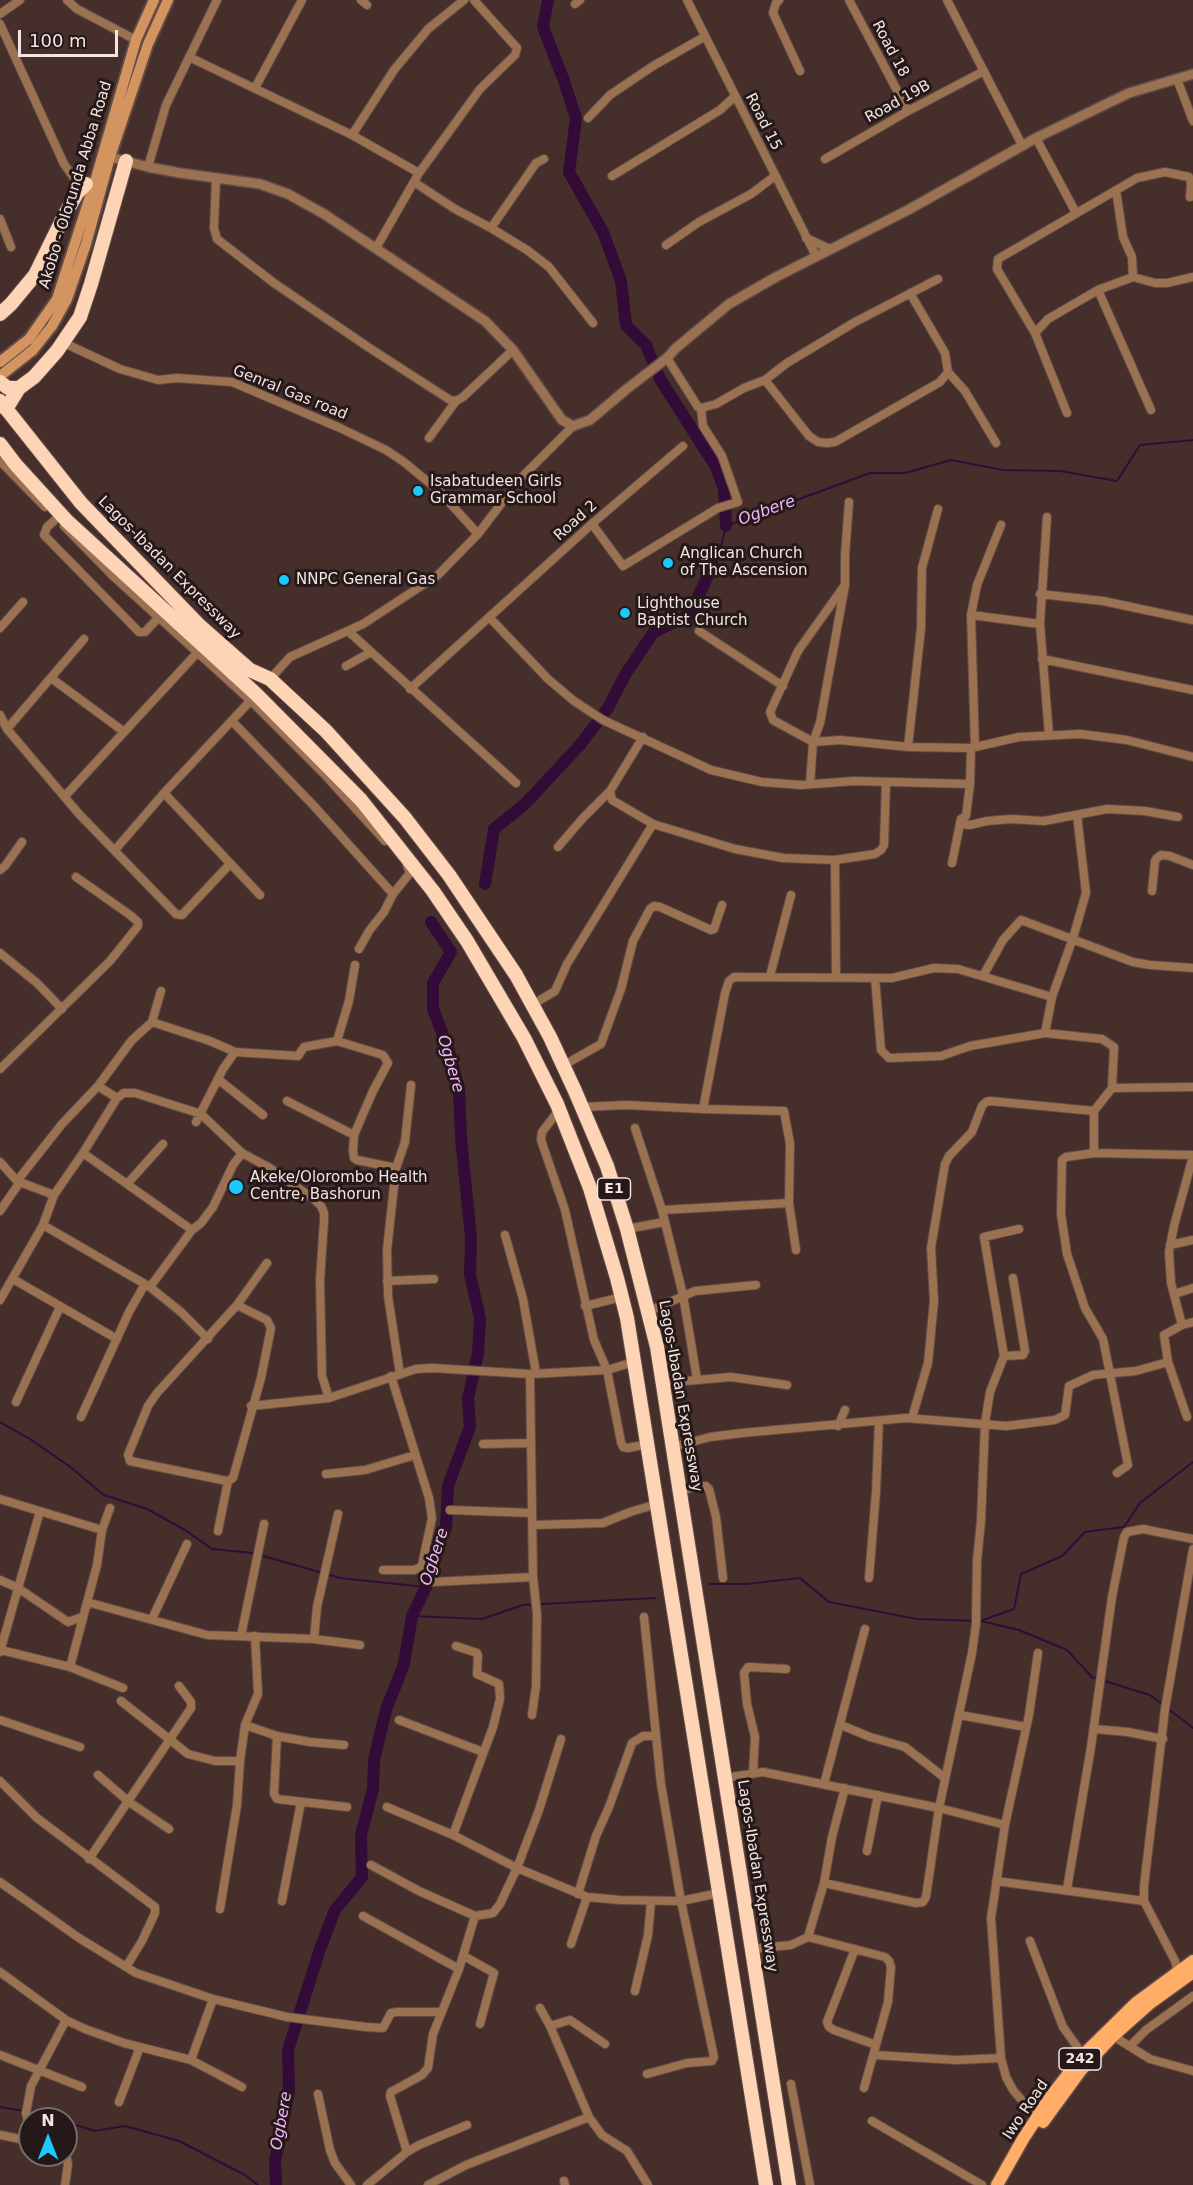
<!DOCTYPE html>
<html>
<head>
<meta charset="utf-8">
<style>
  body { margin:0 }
  #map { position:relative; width:1193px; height:2185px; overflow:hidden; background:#462e2a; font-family:"DejaVu Sans",sans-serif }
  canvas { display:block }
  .north { position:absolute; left:18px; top:2107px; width:60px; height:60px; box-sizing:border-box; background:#241918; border:2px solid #776a68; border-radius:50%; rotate:0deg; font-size:16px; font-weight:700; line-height:24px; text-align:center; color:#f3e3e1 }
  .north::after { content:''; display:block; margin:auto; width:21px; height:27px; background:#1cc9fc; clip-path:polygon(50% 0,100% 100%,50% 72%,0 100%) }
  .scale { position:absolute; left:18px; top:30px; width:100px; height:27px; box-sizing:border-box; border:3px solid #f3e3e1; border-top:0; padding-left:8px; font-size:18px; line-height:21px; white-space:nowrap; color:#f3e3e1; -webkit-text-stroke:4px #241918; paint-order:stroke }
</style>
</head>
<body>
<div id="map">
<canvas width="1193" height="2185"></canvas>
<div class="north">N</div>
<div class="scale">100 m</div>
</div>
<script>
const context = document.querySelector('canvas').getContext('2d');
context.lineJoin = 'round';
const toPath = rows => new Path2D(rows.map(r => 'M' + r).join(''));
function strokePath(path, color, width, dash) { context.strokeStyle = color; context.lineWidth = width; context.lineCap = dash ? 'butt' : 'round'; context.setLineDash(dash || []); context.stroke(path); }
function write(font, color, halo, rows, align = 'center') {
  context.font = font + ' "DejaVu Sans",sans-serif'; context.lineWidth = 6; context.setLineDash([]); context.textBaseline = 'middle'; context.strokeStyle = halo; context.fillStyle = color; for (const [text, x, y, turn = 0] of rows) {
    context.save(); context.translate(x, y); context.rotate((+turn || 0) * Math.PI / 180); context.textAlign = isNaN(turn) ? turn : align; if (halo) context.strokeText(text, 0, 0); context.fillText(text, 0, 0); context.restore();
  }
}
strokePath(toPath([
  [713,565,719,555,726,526,870,473,905,473,951,460,1003,470,1060,471,1117,481,1140,445,1193,440],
  [0,1422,30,1439,69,1466,104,1495,147,1509,185,1530,212,1549,253,1553,340,1578,426,1587],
  [710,1584,746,1584,800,1578,829,1602,917,1619,981,1621,1019,1630,1067,1650,1092,1677,1150,1695,1162,1704],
  [412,1616,482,1619,523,1605,655,1598],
  [983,1620,1014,1609,1021,1574,1062,1556,1085,1532,1124,1527,1140,1503,1193,1462],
  [1167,1708,1193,1728],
  [0,2107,24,2111],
  [29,2112,55,2119],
  [66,2122,95,2131,125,2126,179,2141,245,2175,258,2185]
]), '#330b39', 2);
strokePath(toPath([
  [548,0,543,27,564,81,576,118,569,172,603,232,621,281,626,325,646,345,660,379,716,467,724,489,726,526],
  [485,884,494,829,525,804,580,745,608,708,625,675,653,633,690,614,713,565],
  [276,2185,275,2161,289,2091,288,2050,320,1949,335,1910,362,1877,361,1835,373,1789,374,1760,386,1710,404,1664,412,1616,426,1587,431,1559,446,1528,448,1486,470,1427,468,1399,478,1353,480,1318,470,1275,471,1237,461,1139,459,1089,449,1051,433,1009,433,983,451,952,431,922]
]), '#330b39', 12);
const minor = toPath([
  [67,0,77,9,136,40],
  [361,0,367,5],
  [687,0,816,256],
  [779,0,776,3,773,13,800,71],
  [849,0,908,111],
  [947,0,1022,145],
  [575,4,580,0],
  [0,14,20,0],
  [0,24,64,164,74,178,86,184,88,183],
  [189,57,352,135,419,173],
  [1177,79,1193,121],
  [255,88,302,0],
  [588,118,610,95,653,66,704,37],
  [352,135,394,70,428,29,464,0],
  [1036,138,1076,213],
  [825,159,908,111,984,71],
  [148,167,166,105,217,0],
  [612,176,720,110,735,96],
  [216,179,214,228,217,239,274,283,368,347,450,400,456,401],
  [414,182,455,209,491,228,527,250,549,267,593,323],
  [1116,190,1123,237,1132,257,1133,277],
  [0,219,11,247],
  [491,228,536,163,544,159],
  [806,238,830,249],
  [666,245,699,222,751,194,775,176],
  [376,248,419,173,480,89,515,55,517,48,474,0],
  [1098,290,1151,410],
  [910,293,945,353,948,372,965,391,996,443],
  [1035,333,1048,319,1098,290,1133,277,1155,283,1167,283,1193,277],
  [62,342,120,369,158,380,177,378,232,382,340,428,386,450,404,462,439,491,478,534],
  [765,380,809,436,818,442,827,443,835,442,940,382,948,372],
  [701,408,716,404,744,388,765,380,787,363,855,322,938,279],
  [1067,413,1035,333,997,269,998,259,1137,178,1165,172,1189,177,1191,183,1190,197],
  [429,438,456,401,463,397,513,350],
  [0,461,45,507],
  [1047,517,1040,624,1049,735],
  [56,519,47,527,44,535,139,632,145,632,159,617],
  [592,524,623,566,718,508,738,502,722,456,703,426,701,408,698,407,667,358],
  [64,526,113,576,251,701,325,775,385,841],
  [845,585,798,651,770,712,773,720,813,742,840,740,908,747,971,748,1019,737,1080,734,1127,740,1193,757],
  [1040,594,1103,601,1193,620],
  [971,615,1040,624],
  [490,618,548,679,574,701,603,720,711,770,762,782,801,785,854,781,970,784],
  [0,628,23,602],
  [348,631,516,783],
  [699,631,783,686],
  [1042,659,1193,690],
  [346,666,371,652],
  [51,678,123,731],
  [270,679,290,657,363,624,438,575,478,534,519,480,573,426],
  [410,689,594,522,683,446],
  [0,715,7,729,79,814,176,914,182,915,229,865],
  [232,721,314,806,393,894],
  [7,729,84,639],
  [643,737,610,791,612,800,653,824,735,849,783,858,835,860,875,854,881,850,884,845,886,782],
  [908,747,921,628,922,568,938,509],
  [975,747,971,615,977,585,1001,525],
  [810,784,813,742,820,723,845,585,845,555,849,502],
  [164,793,260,895],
  [65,796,197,653],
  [962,824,970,825,987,821,1011,819,1044,821,1107,809,1145,811,1178,817],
  [558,847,583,818,610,791],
  [115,850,164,793,253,698],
  [835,860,836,977],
  [952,863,961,819,966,816,970,784,971,748],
  [0,870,5,866,22,842],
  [1152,891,1155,861,1157,858,1161,855,1170,856,1193,865],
  [359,949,369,931,384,912,393,894,410,873,407,865],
  [0,953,37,983,62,1009],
  [770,976,791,895],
  [983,976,1003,940,1021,920,1133,962,1150,965,1193,968],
  [875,978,881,1050,889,1058,941,1056,970,1046,1045,1033,1102,1039,1114,1047,1112,1088,1094,1111,1094,1153],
  [532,1005,555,991,567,964,653,824],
  [152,1022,210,1041,235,1052,298,1056,304,1047,337,1041,383,1055,388,1063,373,1091,354,1135,353,1151,354,1158,357,1160,396,1168],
  [1045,1033,1052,997,1073,938,1086,893,1077,815],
  [337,1041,349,1001,355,965],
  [564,1065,601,1044,621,989,633,941,650,909,654,906,660,907,711,930,714,929,722,905],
  [0,1069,110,961,138,926,138,922,130,915,76,877],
  [219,1080,263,1115],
  [98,1086,117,1098,124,1093,135,1093,201,1114,242,1153,270,1168,315,1200,321,1206,324,1213,324,1221,320,1280,322,1376,329,1398],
  [1112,1088,1193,1087],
  [287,1101,354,1135],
  [582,1107,626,1105,703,1109,784,1111,790,1144,789,1203,796,1250],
  [703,1109,725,993,729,981,734,977,892,978,934,968,958,969,1052,997],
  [559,1110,542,1132,541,1140,565,1210,594,1340,607,1370,621,1442,623,1447,628,1448,648,1444],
  [196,1122,223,1069,235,1052],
  [635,1128,662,1210,683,1295,697,1379],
  [83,1153,192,1230],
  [0,1162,17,1181,54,1195],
  [17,1181,62,1124,98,1086,132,1040,152,1022,161,991],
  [127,1184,163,1144],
  [662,1210,789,1203],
  [0,1211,20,1182],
  [43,1225,150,1287,181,1312,208,1339],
  [627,1229,664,1222],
  [505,1235,523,1299,536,1373],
  [1170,1245,1193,1240],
  [13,1279,117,1339],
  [387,1281,434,1279],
  [150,1287,192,1230,201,1223,213,1207,233,1165,242,1153],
  [1174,1294,1193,1288],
  [0,1300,43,1225,54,1195,83,1153,117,1098],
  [237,1305,267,1320,271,1328,261,1378,233,1478,228,1481,222,1480,130,1461,128,1455,148,1406,157,1393,237,1305,267,1263],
  [585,1306,622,1297],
  [649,1311,695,1291,756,1285],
  [1182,1325,1171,1283,1169,1252,1174,1226,1193,1156],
  [1004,1356,984,1237,1019,1229],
  [1168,1362,1187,1417],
  [400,1374,388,1296,387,1250,396,1168,405,1142,411,1085],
  [530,1374,533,1577,537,1614,536,1686,532,1715],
  [663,1383,731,1377,787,1385],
  [16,1402,60,1307],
  [251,1406,329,1398,416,1369,432,1368,530,1374,607,1370,634,1362],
  [81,1417,129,1312,145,1284],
  [912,1418,928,1363,934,1301,931,1248,945,1164,949,1156,972,1132,982,1106,986,1102,990,1101,1094,1111],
  [838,1426,845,1410],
  [483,1444,531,1443],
  [673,1447,710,1437,742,1433,906,1418,1006,1426,1055,1420,1065,1415,1069,1386,1093,1375,1136,1371,1168,1362,1164,1335,1182,1325,1193,1322],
  [1117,1473,1128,1465,1103,1339,1085,1308,1067,1254,1061,1214,1062,1160,1066,1157,1094,1153,1193,1155],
  [326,1474,365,1470,415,1455],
  [680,1491,699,1486,706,1486,709,1489,716,1517,723,1578],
  [0,1499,102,1530],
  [450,1510,532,1513],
  [533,1525,603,1523,630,1512,657,1504],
  [218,1531,228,1481],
  [383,1570,414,1570,419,1568,422,1565,432,1518,429,1498,391,1376],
  [869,1578,876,1492,879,1421],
  [0,1580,18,1588,68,1622,82,1617],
  [433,1582,533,1577],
  [87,1602,207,1635,314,1639,360,1645],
  [644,1617,661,1784,681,1901,714,2057,712,2061,687,2063,647,2074],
  [152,1619,187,1544],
  [241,1636,264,1524],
  [314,1639,317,1607,338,1514],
  [1,1650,70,1667,123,1688],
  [0,1652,40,1511],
  [70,1667,97,1565,102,1530,110,1508],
  [121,1701,188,1754,215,1761,240,1761],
  [960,1715,1026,1727],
  [0,1720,80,1747],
  [399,1720,483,1752],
  [245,1725,277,1736,310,1742,344,1745],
  [841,1725,870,1737,905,1747,945,1778],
  [1094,1729,1128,1732,1163,1739],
  [277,1736,274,1794,277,1799,347,1807],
  [753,1773,755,1737,747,1704,744,1673,748,1667,786,1669],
  [98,1775,129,1802,169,1829],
  [725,1778,763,1772,939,1808,1005,1825],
  [0,1781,37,1818,155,1907,155,1913,142,1941,126,1967],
  [824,1784,865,1629],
  [387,1807,453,1835,517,1868,587,1897,620,1900,681,1901,719,1893],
  [453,1835,493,1727,500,1699,499,1684,477,1674,478,1656,477,1653,456,1646],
  [867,1851,878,1795],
  [89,1859,191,1708,191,1702,179,1686],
  [371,1865,419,1891,475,1916,493,1913,500,1904,517,1868,539,1810,561,1739],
  [996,1881,1144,1901],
  [0,1882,79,1938,136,1973,213,1999,287,2017,366,2027,383,2028,391,2013,397,2012,442,2012],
  [824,1883,916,1903,923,1902,926,1897,939,1808,972,1653,976,1624,977,1560,981,1521,985,1423,990,1392,1004,1356,1023,1355,1025,1351,1013,1278],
  [1067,1889,1091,1747,1112,1597,1124,1537,1127,1532,1143,1529,1193,1539],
  [578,1894,596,1836,609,1807,632,1743,643,1736,655,1736],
  [282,1901,301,1802],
  [220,1909,237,1805,240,1761,245,1725,258,1694,255,1636],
  [363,1916,459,1969],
  [808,1937,885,1957,889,1961,891,1967,888,2002,864,2088],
  [1030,1941,1063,2027,1083,2055],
  [571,1944,587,1897],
  [752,1949,791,1945,808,1937,824,1883,832,1837,845,1788],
  [855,1949,827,2022,829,2027,834,2030,876,2045],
  [464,1956,494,1973,480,2024],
  [0,1972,66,2020,85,2029,124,2043,191,2060,242,2087],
  [1179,1976,1175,1961,1144,1901,1144,1886,1165,1709,1193,1549],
  [635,1991,648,1935,651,1902],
  [540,2008,550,2026,589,2117,602,2135,627,2151,648,2185],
  [550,2026,570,2020,605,2044],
  [1113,2036,1150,2059,1193,2071],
  [1130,2046,1146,2030,1193,1996],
  [0,2055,82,2087],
  [874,2055,956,2060,1001,2058],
  [191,2060,213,1999],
  [791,2084,810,2185],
  [318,2094,330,2150,335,2163,351,2185],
  [119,2102,140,2047],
  [1037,2118,1013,2090,1006,2077,1001,2058,991,1918,1005,1825,1029,1715,1038,1653],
  [872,2121,982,2185],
  [30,2129,26,2113,31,2086,66,2020],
  [0,2135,30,2141],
  [407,2152,390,2096,391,2092,422,2075,428,2068,433,2034,459,1969,475,1916],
  [564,2181,565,2185],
  [65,2185,68,2164,66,2154],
  [367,2185,407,2152,419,2145,467,2125],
  [428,2185,466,2165,589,2117]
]);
const tertiary = toPath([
  [110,157,148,167,180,173,260,184,288,194,324,214,485,321,513,350,562,420,573,426,590,420,628,388,667,358,676,348,729,304,776,277,908,210,1036,138,1129,93,1193,74]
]);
const secondary = toPath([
  [0,362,29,339,57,299,96,178,136,40,154,0],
  [0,376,33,350,52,326,67,299,86,244,110,157,148,44,168,0]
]);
const primary = toPath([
  [1043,2122,1081,2070,1113,2036,1149,2004,1193,1972],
  [997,2185,1023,2139,1049,2099,1083,2055,1136,2003,1193,1961]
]);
const motorway = toPath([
  [0,314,11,304,35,275,63,218,77,193,86,184],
  [0,382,8,388,19,388],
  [0,401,81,503,200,626,250,670,270,679,326,731,405,818,449,875,516,975,550,1037,575,1091,607,1166,627,1229,657,1347,789,2185],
  [6,409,19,388,34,377,57,351,80,317,91,284,126,161],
  [0,444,16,465,67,521,256,694,361,800,433,891,467,941,524,1038,557,1104,590,1188,617,1278,627,1318,766,2185]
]);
strokePath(minor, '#624b47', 10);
strokePath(tertiary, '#624b47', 12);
strokePath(secondary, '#624b47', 14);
strokePath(primary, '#624b47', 15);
strokePath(motorway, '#624b47', 16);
strokePath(minor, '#9a7252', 8);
strokePath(tertiary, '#9a7252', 9);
strokePath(secondary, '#d3945f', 10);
strokePath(primary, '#ffad67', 12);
strokePath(motorway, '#fdd5b6', 14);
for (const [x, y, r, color] of [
  [418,491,6,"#1cc9fc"],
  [668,563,6,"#1cc9fc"],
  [284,580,6,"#1cc9fc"],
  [625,613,6,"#1cc9fc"],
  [236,1187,8,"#1cc9fc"]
]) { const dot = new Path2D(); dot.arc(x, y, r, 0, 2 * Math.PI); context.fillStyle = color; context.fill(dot); strokePath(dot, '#241918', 2); }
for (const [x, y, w] of [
  [614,1189,33],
  [1080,2059,42]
]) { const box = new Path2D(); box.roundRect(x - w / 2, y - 11, w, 22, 4.5); context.fillStyle = '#241918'; context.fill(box); strokePath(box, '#f3e3e1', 1.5); }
write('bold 14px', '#f3e3e1', null, [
  ["E1",614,1189],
  ["242",1080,2059]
]);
write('15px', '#f3e3e1', '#241918', [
  ["Road 18",890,49,62],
  ["Road 19B",898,102,-29],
  ["Road 15",763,122,63],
  ["Akobo - Olorunda Abba Road",76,185,-73],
  ["Genral Gas road",290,393,22],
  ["Road 2",576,521,-42],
  ["Lagos-Ibadan Expressway",169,568,45],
  ["Lagos-Ibadan Expressway",680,1396,80],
  ["Lagos-Ibadan Expressway",757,1876,81],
  ["Iwo Road",1026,2110,-56]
]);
write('15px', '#f3e3e1', '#241918', [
  ["Isabatudeen Girls",430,482],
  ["Grammar School",430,499],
  ["Anglican Church",680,554],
  ["of The Ascension",680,571],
  ["NNPC General Gas",296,580],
  ["Lighthouse",637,604],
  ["Baptist Church",637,621],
  ["Akeke/Olorombo Health",250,1178],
  ["Centre, Bashorun",250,1195]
], 'left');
write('italic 16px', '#f4b3fd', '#241918', [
  ["Ogbere",767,511,-20],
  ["Ogbere",450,1064,74],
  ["Ogbere",435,1557,-72],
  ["Ogbere",282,2121,-80]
]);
</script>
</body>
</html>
